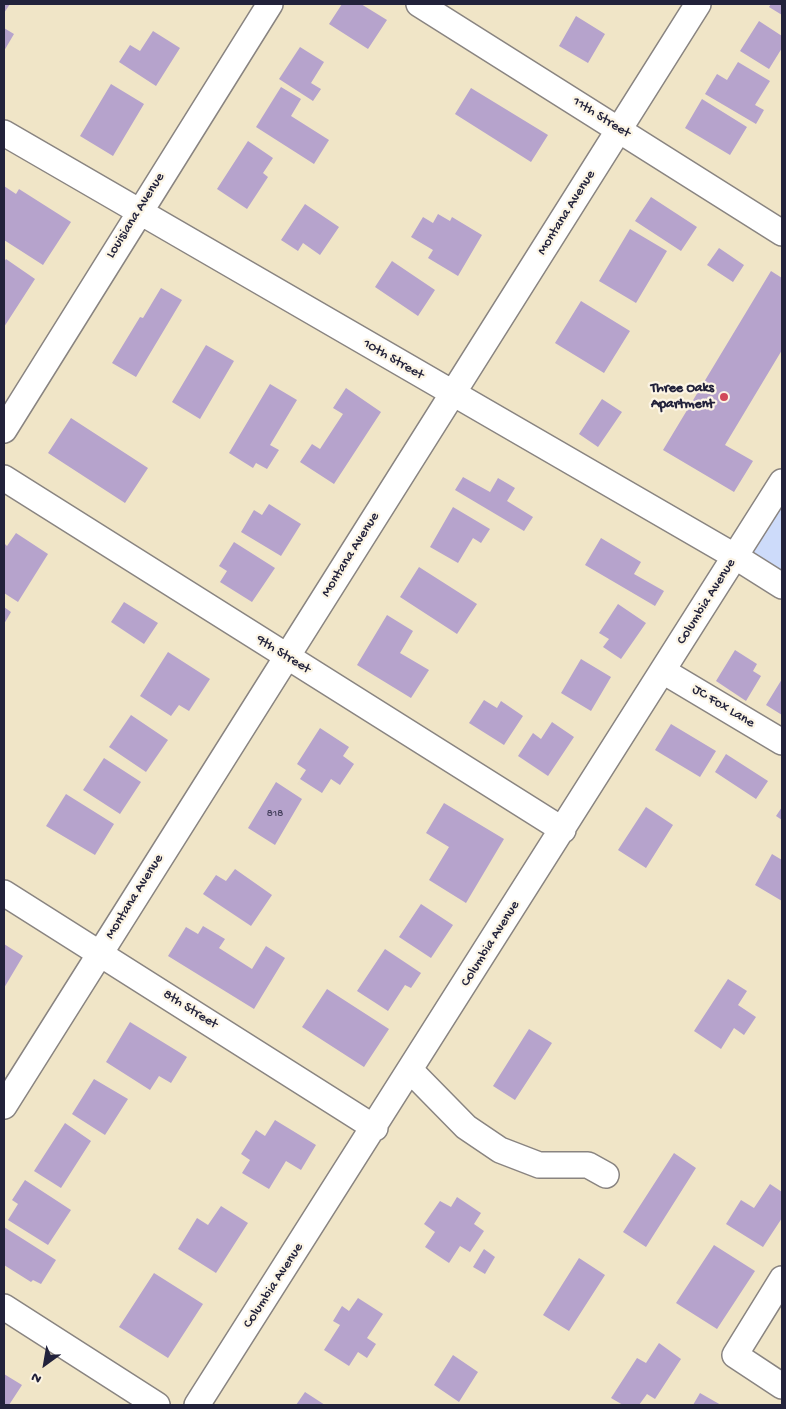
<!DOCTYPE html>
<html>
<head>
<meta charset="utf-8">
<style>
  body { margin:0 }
  #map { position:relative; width:786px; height:1409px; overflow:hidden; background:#f0e5c7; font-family:"Gochi Hand",sans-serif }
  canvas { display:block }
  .frame { position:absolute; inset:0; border:5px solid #22223b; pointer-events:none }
  .north { position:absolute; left:20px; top:1339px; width:50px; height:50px; -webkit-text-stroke:4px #fcf5e5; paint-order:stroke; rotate:212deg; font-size:14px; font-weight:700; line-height:20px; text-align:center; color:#22223b }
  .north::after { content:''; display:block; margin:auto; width:18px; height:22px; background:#22223b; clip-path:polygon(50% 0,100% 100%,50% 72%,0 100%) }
</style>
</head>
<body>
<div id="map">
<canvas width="786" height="1409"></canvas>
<div class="frame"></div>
<div class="north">N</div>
</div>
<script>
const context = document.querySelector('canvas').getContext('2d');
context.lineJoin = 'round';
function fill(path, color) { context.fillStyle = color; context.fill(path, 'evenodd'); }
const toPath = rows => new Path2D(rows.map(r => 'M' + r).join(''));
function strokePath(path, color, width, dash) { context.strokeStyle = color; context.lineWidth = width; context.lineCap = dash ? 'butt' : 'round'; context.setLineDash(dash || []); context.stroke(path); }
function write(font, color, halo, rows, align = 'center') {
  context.font = font + ' "Gochi Hand",sans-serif'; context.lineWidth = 4.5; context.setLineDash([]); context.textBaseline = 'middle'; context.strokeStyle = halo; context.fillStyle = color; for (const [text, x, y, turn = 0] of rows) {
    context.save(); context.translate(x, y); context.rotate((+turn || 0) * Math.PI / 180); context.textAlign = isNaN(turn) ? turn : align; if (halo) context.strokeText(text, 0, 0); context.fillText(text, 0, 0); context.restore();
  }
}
fill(toPath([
  [782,504,782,572,752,552]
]), '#cddbfa');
fill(toPath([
  [4,4,10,4,4,13],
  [342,4,361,4,387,20,368,49,329,24],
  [771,4,782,4,782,15,769,7],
  [576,16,605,34,588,63,559,46],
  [759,21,782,36,782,48,769,69,740,51],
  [4,28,14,34,4,51],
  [153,31,180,48,156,86,119,62,130,45,140,51],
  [300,47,324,62,311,83,321,89,313,101,279,79],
  [738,62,770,81,755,105,764,110,756,124,705,94,717,74,727,80],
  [111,84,144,104,113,156,80,136],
  [281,87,301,99,291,116,329,140,314,164,256,127],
  [471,88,548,135,531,162,455,114],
  [702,99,747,127,730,155,685,128],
  [248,141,273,158,263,173,268,177,247,209,217,189],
  [4,186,16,194,19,189,71,222,43,265,4,240],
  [651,197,697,227,681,251,635,221],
  [305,204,339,227,320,255,303,243,298,251,281,240],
  [438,214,450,221,452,217,482,235,458,276,428,258,433,250,411,237,423,217,433,223],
  [630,229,667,251,636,303,599,281],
  [719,248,744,265,733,282,707,265],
  [6,259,35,279,4,327,4,262],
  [392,261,435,290,418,316,375,287],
  [771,271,782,278,782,350,725,445,753,461,734,492,663,450],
  [161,288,182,300,136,377,112,363,140,317,143,318],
  [581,301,630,331,604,373,555,343],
  [206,345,234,361,200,419,172,402],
  [270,384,297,400,270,445,279,450,267,469,256,463,253,468,229,453],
  [346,388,381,412,334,484,300,462,312,444,320,449,343,414,333,408],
  [602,399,622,412,598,447,579,434],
  [71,418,148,468,125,503,48,453],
  [463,477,490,492,498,478,515,488,507,501,533,517,524,531,455,490],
  [269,504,301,524,281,556,241,532,254,510,262,515],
  [453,507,490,529,481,543,473,538,458,563,430,547],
  [16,533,48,554,18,602,4,593,4,543,7,546],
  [601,538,641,562,634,574,664,591,655,606,585,565],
  [234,542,275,568,252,602,220,582,227,571,219,566],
  [419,567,477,604,457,634,400,597],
  [124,602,158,623,144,644,111,622],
  [618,604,646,623,621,659,603,647,609,639,599,633],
  [4,607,11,612,4,624],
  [387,615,413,631,400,653,429,670,411,698,357,665],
  [735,650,757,664,753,671,761,676,746,701,716,681],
  [168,652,210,679,189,711,179,705,171,716,140,696],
  [581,659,611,677,591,711,561,693],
  [782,679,782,715,766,705],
  [484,700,497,708,501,701,523,716,504,745,469,723],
  [131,715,168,740,146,772,109,747],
  [552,722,574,737,548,776,518,756,533,733,541,739],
  [671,724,716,751,700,777,655,750],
  [320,728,349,747,343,756,354,764,340,785,331,779,322,793,300,779,306,770,297,764],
  [726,754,768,781,756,799,715,772],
  [104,758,141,782,120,814,83,790],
  [276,782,302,799,275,845,248,828],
  [66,794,114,824,95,855,46,826],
  [444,803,504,839,466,903,429,880,449,847,426,833],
  [646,807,673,825,646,868,618,850],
  [782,807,782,820,776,816],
  [772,854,782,860,782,901,755,885],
  [235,869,272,895,251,926,203,894,216,875,226,881],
  [421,904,453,925,431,958,399,937],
  [203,926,225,939,219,948,252,969,266,946,285,958,254,1009,168,956,186,927,198,934],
  [4,944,23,956,4,988],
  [385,949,421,973,411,988,405,985,388,1011,357,991],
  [728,979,747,991,738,1005,756,1017,744,1035,734,1028,721,1049,694,1031],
  [327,989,389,1029,364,1067,302,1027],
  [130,1022,187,1057,171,1083,159,1076,150,1090,106,1062],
  [529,1029,552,1043,515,1100,493,1086],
  [94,1079,128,1099,105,1135,72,1114],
  [275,1120,316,1145,301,1170,286,1161,269,1189,242,1173,250,1160,241,1154,256,1130,265,1136],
  [65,1123,91,1141,61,1188,34,1171],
  [674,1153,696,1168,646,1247,623,1232],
  [25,1180,71,1210,48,1245,8,1220,18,1204,12,1200],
  [770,1184,782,1192,782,1218,763,1247,726,1224,741,1200,754,1208],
  [457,1197,481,1213,474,1224,484,1231,470,1252,460,1246,449,1263,425,1247,435,1232,424,1224,440,1201,451,1207],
  [221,1206,248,1223,216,1273,178,1249,197,1218,208,1225],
  [4,1227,56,1260,41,1284,33,1280,31,1282,4,1265],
  [714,1245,755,1271,717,1329,676,1303],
  [484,1249,495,1257,485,1274,473,1267],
  [579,1258,605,1275,569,1331,543,1315],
  [154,1273,203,1304,168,1358,119,1327],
  [358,1298,383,1314,367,1338,376,1344,367,1358,358,1352,349,1366,324,1350,340,1325,333,1321,342,1306,349,1311],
  [659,1343,681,1359,655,1399,647,1394,639,1405,623,1405,611,1398,637,1358,646,1363],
  [453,1355,478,1372,459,1402,434,1385],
  [4,1374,22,1385,9,1405,4,1405],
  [305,1392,325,1405,296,1405],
  [700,1393,721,1405,693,1405]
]), '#b6a3cc');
const minor = toPath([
  [419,4,782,233],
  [4,133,736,557,782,586],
  [4,430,270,4],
  [4,478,563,830],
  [663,671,782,742],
  [4,893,375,1128],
  [411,1071,466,1127,500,1150,539,1165,588,1165,606,1175],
  [4,1106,698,4],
  [782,1279,735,1355,782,1386],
  [4,1307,157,1405],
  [197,1405,782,482]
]);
strokePath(minor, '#898481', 28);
strokePath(minor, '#fff', 25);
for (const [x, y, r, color] of [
  [724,397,5,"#d1495b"]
]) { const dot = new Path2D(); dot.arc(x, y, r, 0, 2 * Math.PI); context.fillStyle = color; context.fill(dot); strokePath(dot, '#fcf5e5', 2); }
write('11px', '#47425f', null, [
  ["818",275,814]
]);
write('14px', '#22223b', '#fcf5e5', [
  ["11th Street",601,118,32],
  ["Montana Avenue",567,213,-58],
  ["Louisiana Avenue",136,216,-58],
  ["10th Street",393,360,30],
  ["Montana Avenue",351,555,-58],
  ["Columbia Avenue",707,602,-58],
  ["9th Street",283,655,32],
  ["JC Fox Lane",723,707,31],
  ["Montana Avenue",135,897,-58],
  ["Columbia Avenue",491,944,-58],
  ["8th Street",190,1010,32],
  ["Columbia Avenue",274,1286,-57]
]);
write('bold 14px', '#22223b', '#fcf5e5', [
  ["Three Oaks",714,389],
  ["Apartment",714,405]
], 'right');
</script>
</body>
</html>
